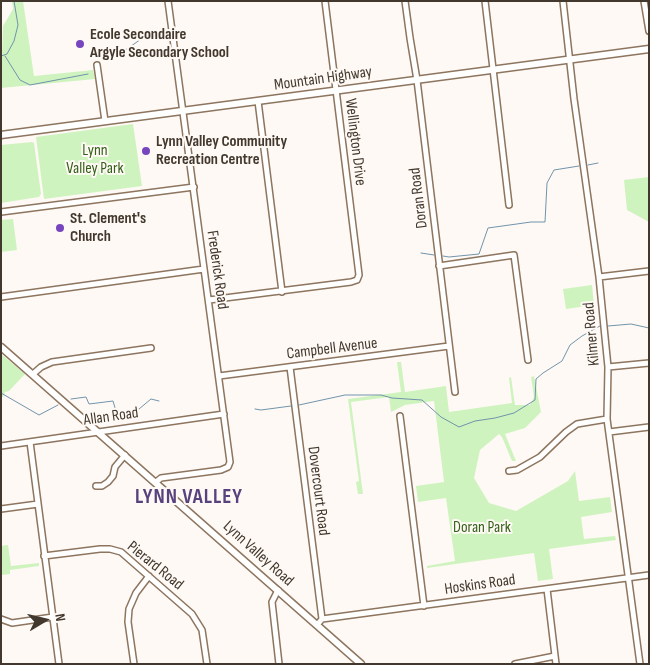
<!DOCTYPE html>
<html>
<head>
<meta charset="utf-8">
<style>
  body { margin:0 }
  #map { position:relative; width:650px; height:665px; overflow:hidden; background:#fef9f4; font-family:"Sofia Sans Condensed",sans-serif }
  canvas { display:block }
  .frame { position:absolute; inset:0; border:2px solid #42382e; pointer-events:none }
  .north { position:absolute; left:20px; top:595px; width:50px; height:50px; -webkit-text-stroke:4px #fef9f4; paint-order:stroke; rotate:81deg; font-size:14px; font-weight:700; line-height:20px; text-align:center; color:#42382e }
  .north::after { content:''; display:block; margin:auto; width:18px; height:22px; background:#42382e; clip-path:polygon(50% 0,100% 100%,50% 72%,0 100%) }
</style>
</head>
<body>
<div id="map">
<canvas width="650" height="665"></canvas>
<div class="frame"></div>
<div class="north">N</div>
</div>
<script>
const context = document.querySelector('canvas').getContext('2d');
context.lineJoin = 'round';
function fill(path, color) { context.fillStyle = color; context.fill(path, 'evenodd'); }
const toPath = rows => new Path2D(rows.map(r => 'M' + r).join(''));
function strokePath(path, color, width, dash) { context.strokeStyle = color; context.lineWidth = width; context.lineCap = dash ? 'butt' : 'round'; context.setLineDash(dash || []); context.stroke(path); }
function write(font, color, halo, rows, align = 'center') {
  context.font = font + ' "Sofia Sans Condensed",sans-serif'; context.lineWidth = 4; context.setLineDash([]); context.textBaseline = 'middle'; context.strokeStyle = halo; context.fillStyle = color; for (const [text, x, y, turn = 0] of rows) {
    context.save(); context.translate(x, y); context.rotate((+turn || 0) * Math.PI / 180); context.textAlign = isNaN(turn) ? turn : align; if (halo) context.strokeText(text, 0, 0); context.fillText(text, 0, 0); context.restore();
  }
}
fill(toPath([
  [12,1,23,1,34,76,93,70,95,79,1,88,3,26,13,9],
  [133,124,142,186,44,199,36,137],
  [32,142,34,143,41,194,39,197,1,203,1,145],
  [649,177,649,222,627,210,624,180],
  [13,219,17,250,1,252,1,220],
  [592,285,594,305,566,309,563,289],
  [1,354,25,374,9,391,5,392,3,397,1,397],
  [397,362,401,362,405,392,446,386,449,412,512,403,509,378,511,377,515,405,530,405,534,397,531,377,534,376,541,412,525,428,505,434,516,461,512,461,502,437,499,434,480,450,474,478,489,503,516,511,568,481,575,471,579,501,610,497,612,512,581,517,584,539,615,536,616,540,549,549,553,579,538,581,534,553,427,568,427,566,455,561,446,498,418,502,416,486,444,482,434,401,405,405,391,412,389,397,351,402,363,494,358,494,356,482,359,481,348,399,401,392],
  [8,545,11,566,39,563,39,566,10,570,10,574,1,575,1,546]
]), '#cff3be');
strokePath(toPath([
  [103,54,124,51,144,37],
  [1,56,7,54,14,41,18,25,14,1],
  [5,56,20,80,30,85,88,74],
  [588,165,598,163],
  [421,253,434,255],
  [443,256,449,257,479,254,488,228,531,222,545,222,547,183,554,170,579,166],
  [608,326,631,324,649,328],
  [1,393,39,415,58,405],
  [71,399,86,397,89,404,113,401,118,418,139,409,151,399,159,401],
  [299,405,345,395,381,395,392,398,422,400,441,417,459,427,475,421,495,418,514,413,535,400,536,379,543,373,562,361,570,345,582,336,600,326],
  [255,409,261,410,291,406],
  [77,664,80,664]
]), '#7094ac', 1);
const minor = toPath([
  [405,1,410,38,417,80,455,392],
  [485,1,509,205],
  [563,1,574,99,599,277,608,367,607,419,640,664],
  [644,1,649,31],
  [97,65,105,121],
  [258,101,282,292],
  [1,212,194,187],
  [439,266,514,255,528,360],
  [599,277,649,271],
  [1,297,204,269],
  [209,300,351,282,357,280,359,275,325,1],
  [290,367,322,619],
  [608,367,649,363],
  [33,374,41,367,52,362,151,348],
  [219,376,449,346],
  [400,416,424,606],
  [609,432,649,427],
  [30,442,59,664],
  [1,446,224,414],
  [509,471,517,470,540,457,566,432,577,424,607,419],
  [156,482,161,478,221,470,228,467,230,462,168,1],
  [96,486,102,486,108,482,113,476,115,467,125,455],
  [1,509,38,504],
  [44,556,100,549,110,549,121,552,192,614,202,630,207,664],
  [547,589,556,664],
  [278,590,272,602,279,664],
  [1,619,12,623,53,617],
  [317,625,322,619,649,575],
  [134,664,128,622,129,609,136,593,149,576],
  [515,664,555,656]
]);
const tertiary = toPath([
  [1,135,649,49],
  [1,347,361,664]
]);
strokePath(minor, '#8d755f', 8);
strokePath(tertiary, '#8d755f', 9);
strokePath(minor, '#fff', 5);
strokePath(tertiary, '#fff', 6);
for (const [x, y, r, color] of [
  [80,44,5,"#7745bd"],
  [146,151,5,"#7745bd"],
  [60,228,5,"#7745bd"]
]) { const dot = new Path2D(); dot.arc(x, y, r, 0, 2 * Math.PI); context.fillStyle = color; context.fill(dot); strokePath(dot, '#fef9f4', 2); }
write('bold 16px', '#42382e', '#fef9f4', [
  ["Ecole Secondaire",90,35],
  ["Argyle Secondary School",90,53],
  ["Lynn Valley Community",156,142],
  ["Recreation Centre",156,160],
  ["St. Clement's",70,219],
  ["Church",70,237]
], 'left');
write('16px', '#42382e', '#fef9f4', [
  ["Mountain Highway",323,79,-8],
  ["Wellington Drive",355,142,83],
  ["Doran Road",419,198,-97],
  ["Frederick Road",217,270,82],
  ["Kilmer Road",592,334,-95],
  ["Campbell Avenue",332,349,-7],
  ["Allan Road",111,417,-8],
  ["Dovercourt Road",318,491,83],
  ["Lynn Valley Road",258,554,42],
  ["Pierard Road",155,566,39],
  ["Hoskins Road",480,585,-8]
]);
write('16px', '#35601a', '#fef9f4', [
  ["Lynn",95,151],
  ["Valley Park",95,169],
  ["Doran Park",482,528]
]);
context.letterSpacing = '1px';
write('bold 21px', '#58427e', '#fef9f4', [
  ["LYNN VALLEY",189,498]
]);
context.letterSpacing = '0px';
</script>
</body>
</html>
